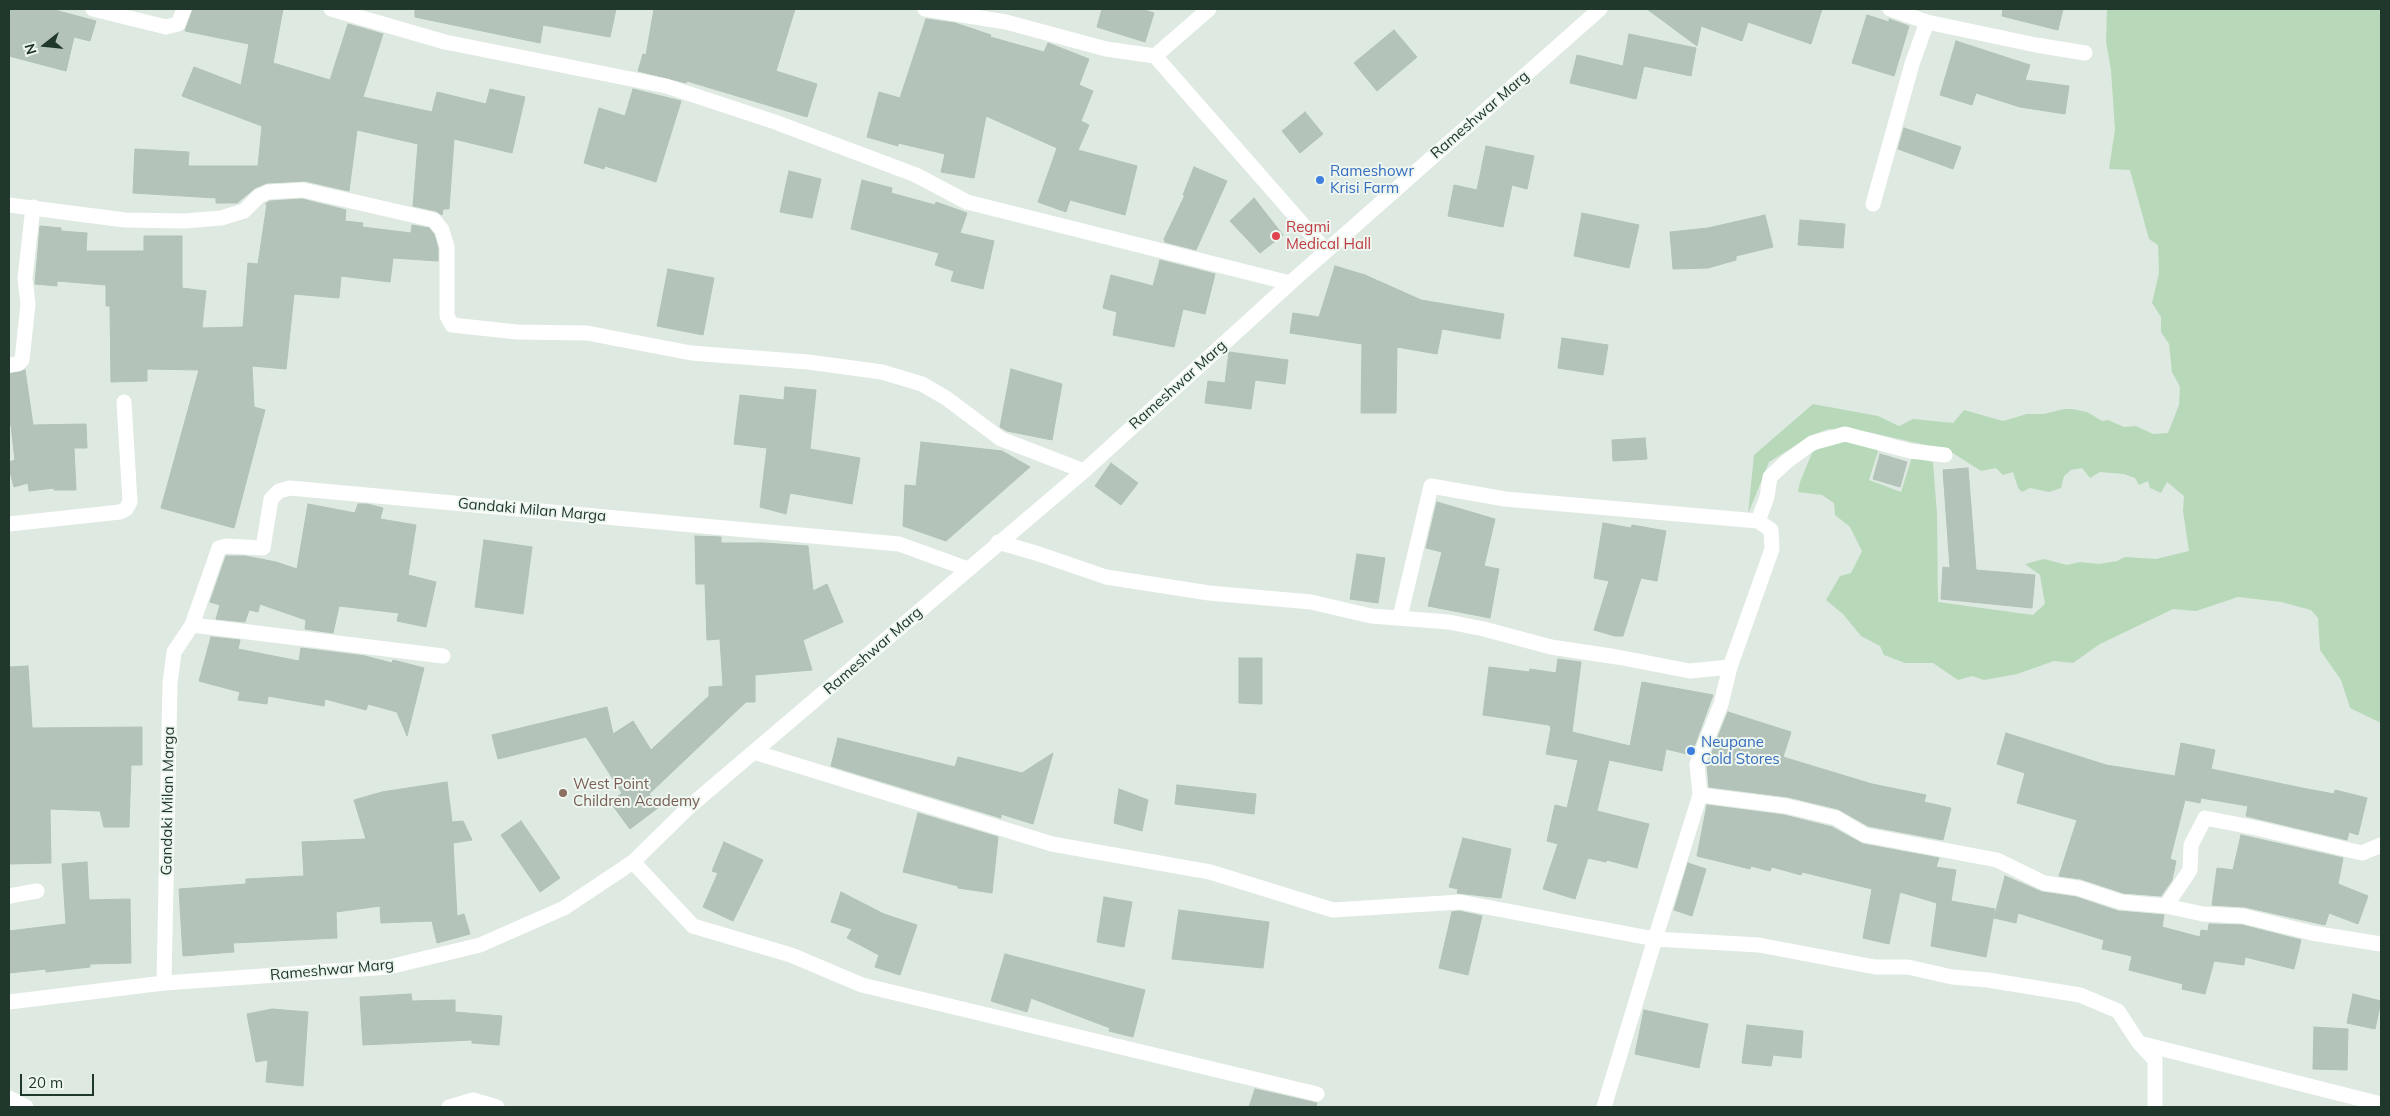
<!DOCTYPE html>
<html>
<head>
<meta charset="utf-8">
<style>
  body { margin:0 }
  #map { position:relative; width:2390px; height:1116px; overflow:hidden; background:#dee9e1; font-family:Mulish,sans-serif }
  canvas { display:block }
  .frame { position:absolute; inset:0; border:10px solid #20372c; pointer-events:none }
  .north { position:absolute; left:20px; top:20px; width:50px; height:50px; -webkit-text-stroke:4px #eef6f0; paint-order:stroke; rotate:254deg; font-size:14px; font-weight:700; line-height:20px; text-align:center; color:#20372c }
  .north::after { content:''; display:block; margin:auto; width:18px; height:22px; background:#20372c; clip-path:polygon(50% 0,100% 100%,50% 72%,0 100%) }
  .scale { position:absolute; left:20px; top:1074px; width:74px; height:22px; box-sizing:border-box; border:2px solid #20372c; border-top:0; padding-left:6px; font-size:15px; line-height:18px; white-space:nowrap; color:#20372c; -webkit-text-stroke:4px #eef6f0; paint-order:stroke }
</style>
</head>
<body>
<div id="map">
<canvas width="2390" height="1116"></canvas>
<div class="frame"></div>
<div class="north">N</div>
<div class="scale">20 m</div>
</div>
<script>
const context = document.querySelector('canvas').getContext('2d');
context.lineJoin = 'round';
function fill(path, color) { context.fillStyle = color; context.fill(path, 'evenodd'); }
const toPath = rows => new Path2D(rows.map(r => 'M' + r).join(''));
function strokePath(path, color, width, dash) { context.strokeStyle = color; context.lineWidth = width; context.lineCap = dash ? 'butt' : 'round'; context.setLineDash(dash || []); context.stroke(path); }
function write(font, color, halo, rows, align = 'center') {
  context.font = font + ' Mulish,sans-serif'; context.lineWidth = 4; context.setLineDash([]); context.textBaseline = 'middle'; context.strokeStyle = halo; context.fillStyle = color; for (const [text, x, y, turn = 0] of rows) {
    context.save(); context.translate(x, y); context.rotate((+turn || 0) * Math.PI / 180); context.textAlign = isNaN(turn) ? turn : align; if (halo) context.strokeText(text, 0, 0); context.fillText(text, 0, 0); context.restore();
  }
}
fill(toPath([
  [2107,9,2381,9,2381,723,2350,708,2341,680,2320,650,2318,618,2311,610,2281,602,2238,597,2196,611,2173,609,2100,644,2073,663,2054,661,2017,674,1984,680,1972,676,1958,680,1933,663,1905,663,1884,655,1880,646,1861,636,1843,614,1826,600,1840,576,1851,573,1862,551,1850,527,1835,515,1834,503,1822,495,1798,492,1800,482,1812,453,1828,442,1844,439,1879,448,1869,480,1901,492,1912,457,1933,462,1937,514,1938,602,2033,615,2045,604,2040,575,2025,564,2044,559,2067,565,2080,562,2099,564,2117,561,2125,557,2156,559,2189,551,2183,511,2184,496,2167,482,2161,493,2150,488,2148,481,2139,485,2135,478,2124,474,2100,472,2090,478,2082,468,2071,470,2064,476,2061,488,2049,492,2030,488,2022,492,2018,488,2013,472,2003,475,1996,468,1981,471,1948,450,1868,432,1828,429,1812,435,1769,462,1748,514,1754,455,1813,404,1878,416,1899,426,1913,419,1953,423,1964,410,2003,421,2027,414,2044,414,2064,409,2072,409,2087,412,2102,421,2108,420,2124,427,2136,426,2153,434,2168,433,2179,405,2180,387,2172,372,2169,344,2161,332,2161,317,2152,303,2159,273,2158,245,2149,239,2130,170,2109,169,2115,129,2111,70,2106,42]
]), '#b8d9b9');
const building = toPath([
  [9,9,51,9,96,21,90,41,74,37,66,71,9,56,9,9],
  [193,9,283,9,273,63,330,80,348,24,383,34,363,97,432,112,437,92,486,104,490,89,525,97,512,153,454,139,449,209,443,209,442,215,436,211,413,206,418,144,357,130,349,191,305,181,267,183,255,188,237,203,216,203,216,198,133,193,135,149,189,152,188,166,258,166,262,126,182,96,194,67,241,85,249,44,185,31,193,9],
  [415,9,616,9,610,37,543,25,540,43,415,17,415,9],
  [654,9,795,9,776,71,817,84,807,117,687,81,686,83,638,71,643,54,646,55,654,9],
  [1102,9,1141,9,1154,13,1145,42,1097,27,1102,9],
  [1647,9,1822,9,1811,44,1748,22,1742,41,1701,26,1697,46,1647,9],
  [2003,9,2063,9,2058,30,2002,16,2003,9],
  [1867,15,1889,22,1889,19,1909,26,1894,76,1852,63,1867,15],
  [926,19,955,23,991,35,990,37,1044,52,1048,43,1089,59,1079,85,1093,91,1081,121,1089,125,1078,150,1137,166,1125,215,1070,200,1066,212,1038,202,1057,148,986,116,974,178,941,172,945,154,898,143,898,146,867,137,879,92,900,98,926,19],
  [1394,30,1417,57,1377,91,1354,63,1394,30],
  [1629,34,1696,48,1691,76,1644,66,1636,99,1570,83,1577,55,1623,66,1629,34],
  [1956,41,2030,65,2025,80,2069,86,2065,114,2020,107,1976,93,1972,105,1940,95,1956,41],
  [633,89,681,101,656,182,605,166,604,169,584,163,599,108,625,116,633,89],
  [1305,112,1323,134,1300,153,1282,131,1305,112],
  [1904,128,1961,147,1953,169,1898,149,1904,128],
  [1486,146,1534,156,1527,189,1512,185,1503,227,1448,216,1454,185,1477,190,1486,146],
  [1194,167,1227,181,1196,250,1165,242,1164,239,1185,195,1183,195,1194,167],
  [789,171,821,179,812,218,780,212,789,171],
  [862,180,892,188,891,193,935,205,936,202,967,213,960,233,994,241,983,289,951,281,954,271,935,265,939,253,851,229,862,180],
  [1254,198,1283,235,1260,253,1230,221,1254,198],
  [302,199,346,210,345,221,363,223,362,227,411,233,412,225,429,228,434,234,438,248,438,261,393,258,390,282,341,276,339,298,294,294,286,369,252,366,254,407,265,410,234,528,161,508,199,370,147,369,147,381,111,382,110,306,106,306,106,285,57,281,57,286,35,284,40,226,61,228,61,231,87,233,86,251,144,251,144,236,182,236,182,288,206,291,202,328,243,327,248,263,258,264,267,204,265,204,270,201,302,199],
  [1582,213,1639,225,1629,268,1574,256,1582,213],
  [1765,215,1773,247,1736,256,1736,260,1708,268,1673,269,1670,232,1708,228,1765,215],
  [1800,220,1845,224,1843,248,1798,245,1800,220],
  [1160,260,1215,274,1205,314,1183,309,1174,347,1113,335,1117,312,1103,308,1111,275,1153,286,1160,260],
  [1335,266,1365,275,1421,300,1504,314,1500,339,1442,329,1437,354,1397,347,1396,413,1361,413,1362,344,1290,333,1293,313,1319,317,1335,266],
  [668,269,714,278,703,335,657,326,668,269],
  [1562,338,1608,345,1603,375,1558,368,1562,338],
  [1229,352,1288,360,1285,384,1255,380,1251,409,1205,403,1208,381,1225,383,1229,352],
  [1011,369,1062,384,1052,440,1007,431,1000,427,1011,369],
  [25,370,33,425,86,424,87,448,74,448,76,490,54,490,54,488,29,491,28,483,14,487,9,468,9,462,15,460,11,425,9,425,9,374,25,370],
  [785,387,816,390,810,449,860,458,852,504,790,493,786,514,760,507,767,448,734,444,740,395,784,400,785,387],
  [1645,438,1647,459,1613,461,1612,440,1645,438],
  [921,442,1002,451,1030,467,946,541,903,526,905,485,916,486,921,442],
  [1880,454,1907,462,1900,487,1873,479,1880,454],
  [1111,463,1138,483,1121,505,1095,486,1111,463],
  [1968,468,1976,570,2035,575,2032,608,1941,599,1943,567,1950,568,1943,470,1968,468],
  [1437,502,1495,519,1484,566,1499,569,1490,618,1428,606,1442,552,1426,548,1437,502],
  [308,504,355,513,358,504,367,504,383,508,380,519,416,525,408,575,436,582,426,627,397,621,399,613,339,606,333,633,305,629,306,620,260,604,258,612,249,610,245,622,216,619,220,605,210,602,226,556,245,556,276,562,297,569,308,504],
  [1603,523,1631,528,1632,525,1666,531,1657,581,1641,578,1623,636,1615,636,1594,630,1609,581,1594,578,1603,523],
  [695,536,721,537,721,543,764,543,808,546,813,591,827,584,843,622,803,640,812,670,755,675,755,702,746,702,649,794,659,807,630,829,610,802,622,793,586,737,498,759,492,735,607,707,613,734,633,721,651,750,709,696,709,687,723,686,720,639,707,640,705,584,696,584,695,536],
  [484,540,532,547,523,614,475,607,484,540],
  [1357,554,1385,558,1378,603,1350,599,1357,554],
  [211,637,240,640,238,649,299,661,301,648,365,656,392,663,393,660,424,668,407,736,397,712,368,704,366,710,325,699,324,706,268,696,267,704,238,700,240,692,199,681,211,637],
  [1239,658,1262,658,1262,704,1239,703,1239,658],
  [1558,659,1581,662,1572,732,1630,746,1642,682,1713,695,1691,755,1666,749,1662,771,1609,760,1597,811,1649,824,1637,868,1607,860,1606,862,1588,858,1575,899,1543,889,1558,844,1547,841,1555,805,1567,808,1578,760,1546,754,1551,728,1549,725,1483,715,1489,667,1529,672,1530,669,1556,673,1558,659],
  [28,666,32,728,142,727,142,765,131,765,129,827,104,827,100,811,50,809,51,863,9,864,9,667,28,666],
  [1728,712,1791,732,1783,757,1872,784,1926,795,1924,802,1951,808,1943,840,1868,826,1838,809,1788,797,1709,787,1707,764,1728,712],
  [2006,733,2106,765,2175,776,2181,743,2215,750,2211,769,2302,788,2334,794,2335,790,2367,798,2358,835,2349,832,2347,840,2246,816,2248,806,2201,798,2200,803,2185,800,2170,859,2176,861,2172,880,2161,896,2123,893,2081,879,2059,876,2077,820,2017,803,2025,773,1997,764,2006,733],
  [838,738,955,767,958,757,1022,773,1053,753,1033,824,1001,814,1001,818,831,766,838,738],
  [447,782,452,822,463,821,472,840,453,843,457,916,464,914,470,934,437,943,432,921,381,923,380,906,336,912,337,938,233,943,234,952,183,956,179,889,246,884,246,879,304,876,302,842,366,839,354,800,382,792,447,782],
  [1177,785,1256,794,1254,814,1175,804,1177,785],
  [1119,789,1148,800,1142,831,1114,823,1119,789],
  [1707,805,1784,815,1832,827,1863,844,1939,858,1936,867,1956,870,1951,901,1995,909,1986,957,1931,946,1937,903,1900,892,1889,944,1863,938,1872,889,1802,872,1801,875,1772,867,1770,871,1751,866,1750,869,1697,856,1707,805],
  [918,813,998,837,992,893,958,888,958,886,903,872,918,813],
  [521,821,560,878,540,892,501,835,521,821],
  [2241,835,2343,858,2338,884,2368,896,2358,924,2329,913,2325,925,2245,907,2212,905,2217,868,2233,870,2241,835],
  [1463,838,1511,849,1501,898,1457,893,1458,889,1449,887,1463,838],
  [724,842,763,860,733,921,703,907,718,873,712,871,724,842],
  [87,862,89,900,130,899,131,963,90,964,90,967,46,972,46,969,9,973,9,931,66,924,62,864,87,862],
  [1688,863,1706,869,1692,916,1674,910,1688,863],
  [2005,876,2042,892,2076,897,2118,911,2164,915,2162,927,2200,937,2201,930,2208,931,2209,924,2242,925,2301,940,2294,969,2245,957,2244,965,2214,961,2205,994,2182,989,2183,984,2129,970,2132,956,2102,949,2104,940,2018,913,2016,923,1994,918,2005,876],
  [841,892,884,914,917,925,900,975,875,967,879,955,847,938,852,929,831,922,841,892],
  [1104,897,1132,902,1124,947,1097,942,1104,897],
  [1179,910,1269,922,1263,968,1172,959,1179,910],
  [1459,911,1482,916,1468,975,1439,968,1452,912,1459,911],
  [1005,954,1145,990,1133,1037,1109,1031,1110,1028,1031,998,1027,1012,991,1001,1005,954],
  [411,994,412,1001,455,1000,455,1012,502,1016,499,1045,472,1043,472,1040,363,1045,360,997,411,994],
  [2353,994,2381,1001,2375,1029,2347,1023,2353,994],
  [272,1009,308,1012,303,1086,266,1082,268,1060,256,1062,247,1014,272,1009],
  [1644,1010,1708,1024,1699,1068,1635,1054,1644,1010],
  [1747,1025,1803,1031,1801,1058,1773,1055,1771,1066,1742,1063,1747,1025],
  [2314,1027,2348,1029,2347,1070,2313,1069,2314,1027],
  [1255,1089,1317,1103,1316,1107,1249,1107,1255,1089]
]);
fill(building, '#b4c3ba');
strokePath(building, '#b1c2b7', 1);
strokePath(toPath([
  [93,9,166,27,178,24,184,9],
  [331,9,445,42,666,86,775,122,916,175,967,202,1290,283],
  [925,9,1006,22,1106,49,1155,56],
  [1209,9,1155,56,1326,251],
  [1890,9,1927,22,2036,45,2085,53],
  [1873,204,1912,64,1927,22],
  [9,205,125,220,185,221,221,218,244,211,259,196,268,192,303,190,434,220,442,230,447,247,447,316,452,325,517,332,587,333,691,353,808,362,882,372,922,384,946,398,1001,439,1084,471],
  [9,365,18,364,22,360,28,304,25,278,33,207],
  [1758,521,1767,497,1770,477,1786,462,1812,443,1845,434,1910,451,1945,455],
  [9,524,120,512,126,509,130,502,124,402],
  [998,542,1039,554,1106,577,1209,593,1311,602,1371,616,1449,622,1484,629,1551,647,1617,657,1690,671,1730,667],
  [1400,617,1431,486,1505,499,1758,521,1771,530,1772,549,1730,667,1721,704,1697,764,1700,795,1655,939,1759,945,1875,967,1908,967,1952,977,1988,980,2080,995,2118,1011,2139,1043,2381,1104],
  [192,625,443,656],
  [754,752,1052,844,1210,872,1333,910,1460,902,1655,939,1604,1107],
  [1700,795,1786,806,1836,818,1865,835,1997,860,2044,883,2078,888,2121,902,2166,906,2203,914,2243,916,2312,933,2381,944],
  [633,862,693,926,791,955,862,985,1317,1094],
  [9,896,37,891],
  [2166,906,2190,870,2191,845,2205,818,2256,828,2362,853,2381,845],
  [164,983,170,683,174,652,192,625,219,548,226,546,263,548,271,499,279,491,290,488,899,544,968,569],
  [9,1002,164,983,389,967,480,945,564,908,633,862,689,807,1084,471,1298,276,1600,9],
  [2140,1044,2155,1060,2155,1107],
  [9,1098,26,1107],
  [449,1107,473,1100,497,1107]
]), '#fff', 15);
for (const [x, y, r, color] of [
  [1320,180,5,"#3f7fe0"],
  [1276,236,5,"#e0444e"],
  [1691,751,5,"#3f7fe0"],
  [563,793,5,"#8d6e63"]
]) { const dot = new Path2D(); dot.arc(x, y, r, 0, 2 * Math.PI); context.fillStyle = color; context.fill(dot); strokePath(dot, '#eef6f0', 2); }
write('15px', '#20372c', '#eef6f0', [
  ["Rameshwar Marg",1480,115,-41],
  ["Rameshwar Marg",1178,385,-42],
  ["Gandaki Milan Marga",532,510,5],
  ["Rameshwar Marg",873,651,-41],
  ["Gandaki Milan Marga",168,801,-89],
  ["Rameshwar Marg",332,970,-5]
]);
write('15px', '#366cbe', '#eef6f0', [
  ["Rameshowr",1330,171],
  ["Krisi Farm",1330,188],
  ["Neupane",1701,742],
  ["Cold Stores",1701,759]
], 'left');
write('15px', '#be3a42', '#eef6f0', [
  ["Regmi",1286,227],
  ["Medical Hall",1286,244]
], 'left');
write('15px', '#785e54', '#eef6f0', [
  ["West Point",573,784],
  ["Children Academy",573,801]
], 'left');
</script>
</body>
</html>
